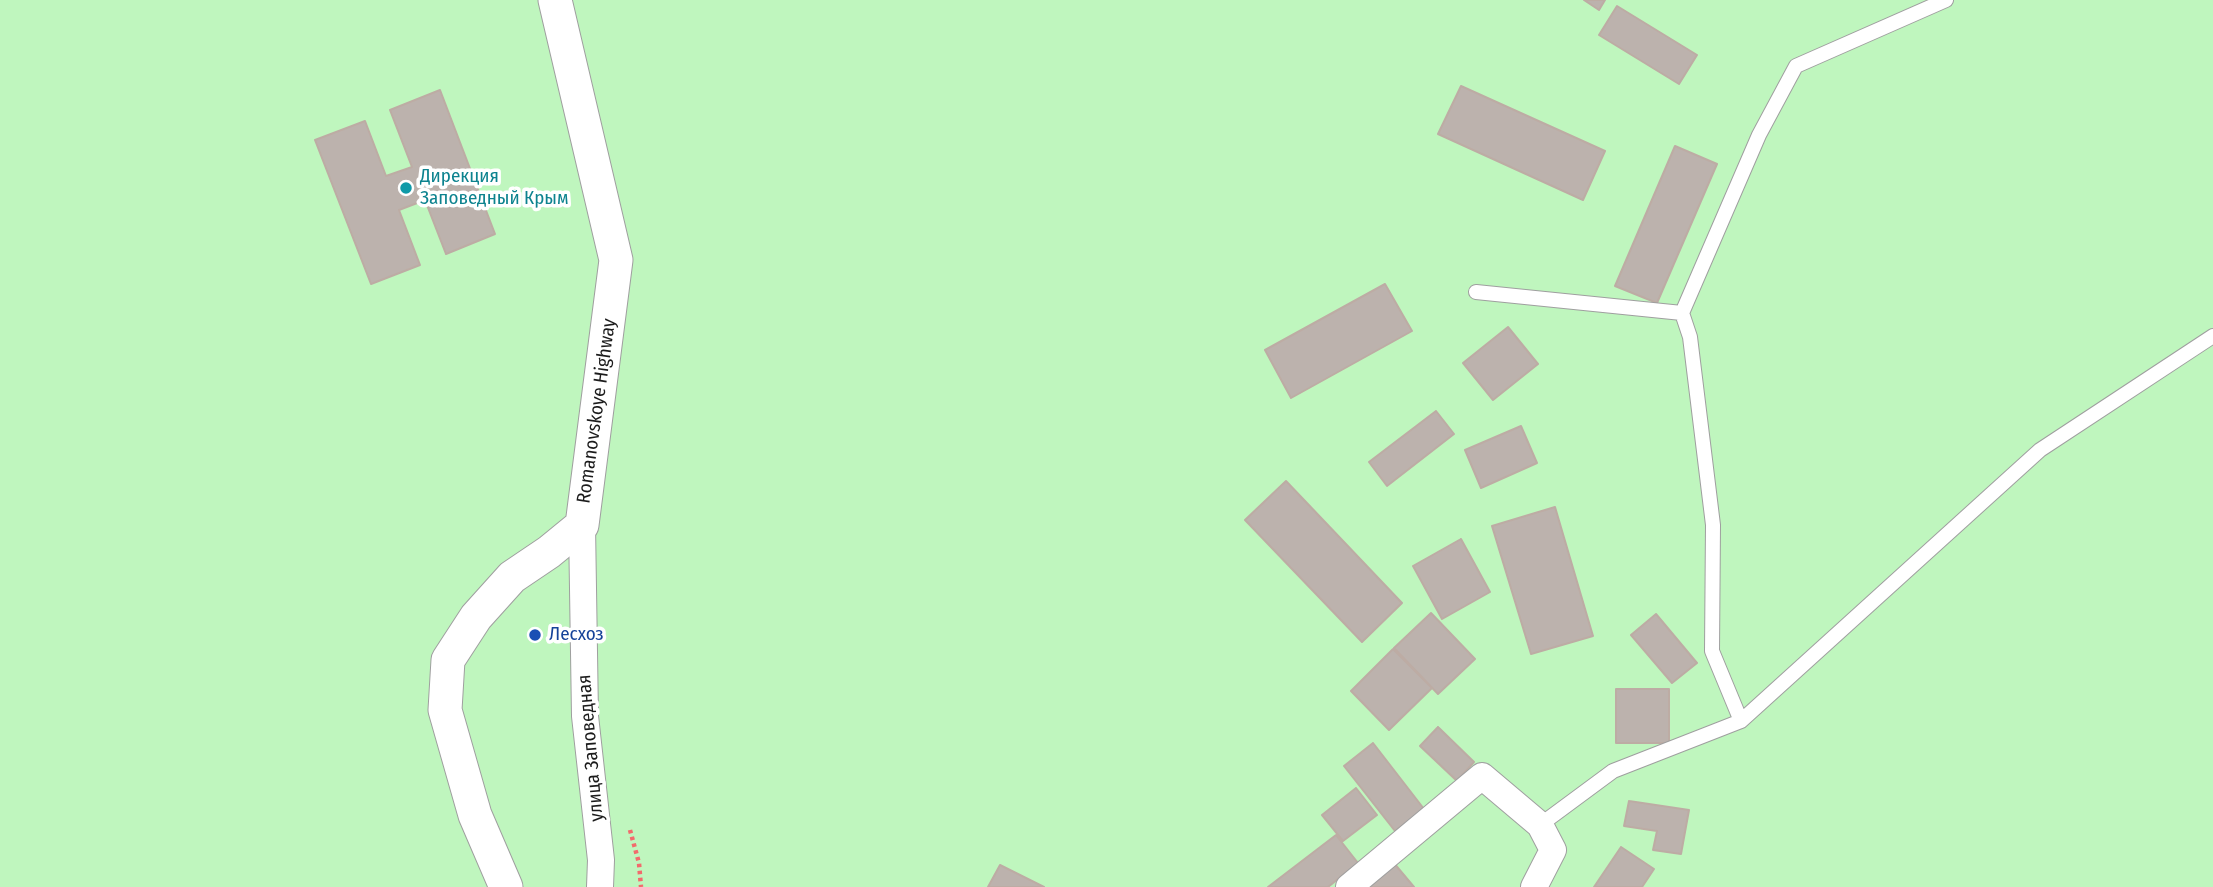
<!DOCTYPE html>
<html>
<head>
<meta charset="utf-8">
<style>
  body { margin:0 }
  canvas { display:block; background:#ece7e1 }
</style>
</head>
<body>
<canvas width="2213" height="887"></canvas>
<script>
const context = document.querySelector('canvas').getContext('2d');
context.lineJoin = 'round';
function fill(path, color) { context.fillStyle = color; context.fill(path, 'evenodd'); }
const toPath = rows => new Path2D(rows.map(r => 'M' + r).join(''));
function strokePath(path, color, width, dash) { context.strokeStyle = color; context.lineWidth = width; context.lineCap = dash ? 'butt' : 'round'; context.setLineDash(dash || []); context.stroke(path); }
function write(font, color, halo, rows, align = 'center') {
  context.font = font + ' "Fira Sans Condensed",sans-serif'; context.lineWidth = 7; context.setLineDash([]); context.textBaseline = 'middle'; context.strokeStyle = halo; context.fillStyle = color; for (const [text, x, y, turn = 0] of rows) {
    context.save(); context.translate(x, y); context.rotate((+turn || 0) * Math.PI / 180); context.textAlign = isNaN(turn) ? turn : align; if (halo) context.strokeText(text, 0, 0); context.fillText(text, 0, 0); context.restore();
  }
}
fill(toPath([
  [0,0,2213,0,2213,887,0,887]
]), '#bff6be');
const building = toPath([
  [1584,0,1605,0,1599,10,1584,0],
  [1617,6,1697,55,1679,84,1599,35,1617,6],
  [1461,86,1605,151,1583,200,1438,134,1461,86],
  [440,90,495,234,446,254,425,200,399,210,420,265,371,284,315,140,365,121,386,176,412,167,390,110,440,90],
  [1675,146,1717,164,1657,303,1615,286,1675,146],
  [1385,284,1412,331,1291,398,1265,350,1385,284],
  [1508,327,1538,364,1493,400,1463,363,1508,327],
  [1436,411,1454,434,1387,486,1369,462,1436,411],
  [1521,426,1537,463,1481,488,1465,450,1521,426],
  [1286,481,1402,603,1362,642,1245,520,1286,481],
  [1555,507,1593,636,1531,654,1492,526,1555,507],
  [1461,539,1490,592,1442,619,1413,566,1461,539],
  [1431,613,1475,659,1438,694,1394,648,1431,613],
  [1656,614,1697,663,1672,683,1631,635,1656,614],
  [1393,649,1432,688,1389,730,1351,691,1393,649],
  [1616,689,1669,689,1669,743,1616,743,1616,689],
  [1438,727,1474,762,1457,781,1420,746,1438,727],
  [1373,743,1424,809,1395,831,1344,766,1373,743],
  [1356,788,1377,815,1343,841,1322,815,1356,788],
  [1629,801,1689,810,1681,854,1653,850,1657,831,1624,826,1629,801],
  [1336,835,1358,863,1328,887,1268,887,1336,835],
  [1621,847,1654,869,1642,887,1594,887,1621,847],
  [1393,862,1414,887,1370,887,1367,883,1393,862],
  [1000,865,1044,887,988,887,1000,865]
]);
fill(building, '#bcb2ad');
strokePath(building, '#bdaca4', 2);
const service = toPath([
  [1476,292,1682,313,1690,337,1713,525,1712,651,1741,721],
  [1682,313,1759,135,1796,66,1946,0],
  [1540,825,1613,771,1741,721,2040,450,2213,336]
]);
const minor = toPath([
  [582,525,585,716,601,860,600,887],
  [1349,887,1482,776,1540,825,1553,850,1534,887]
]);
const tertiary = toPath([
  [506,887,475,815,445,710,448,660,476,617,512,577,549,552,582,525,616,260,555,0]
]);
strokePath(service, '#9f9f9f', 16);
strokePath(minor, '#9f9f9f', 28);
strokePath(tertiary, '#9f9f9f', 35);
strokePath(toPath([
  [630,830,639,863,641,887]
]), '#f26b6c', 4.5, [3.5, 3.5]);
strokePath(service, '#fff', 14);
strokePath(minor, '#fff', 26);
strokePath(tertiary, '#fff', 33);
for (const [x, y, r, color] of [
  [406,188,7,"#0f9aa8"],
  [535,635,7,"#1a4fb4"]
]) { const dot = new Path2D(); dot.arc(x, y, r, 0, 2 * Math.PI); context.fillStyle = color; context.fill(dot); strokePath(dot, '#fff', 2.5); }
write('19px', '#0d838f', '#fff', [
  ["Дирекция",420,177],
  ["Заповедный Крым",420,199]
], 'left');
write('19px', '#1b1b1b', '#fff', [
  ["Romanovskoye Highway",597,411,-82],
  ["улица Заповедная",591,748,-95]
]);
write('19px', '#164399', '#fff', [
  ["Лесхоз",549,635]
], 'left');
</script>
</body>
</html>
